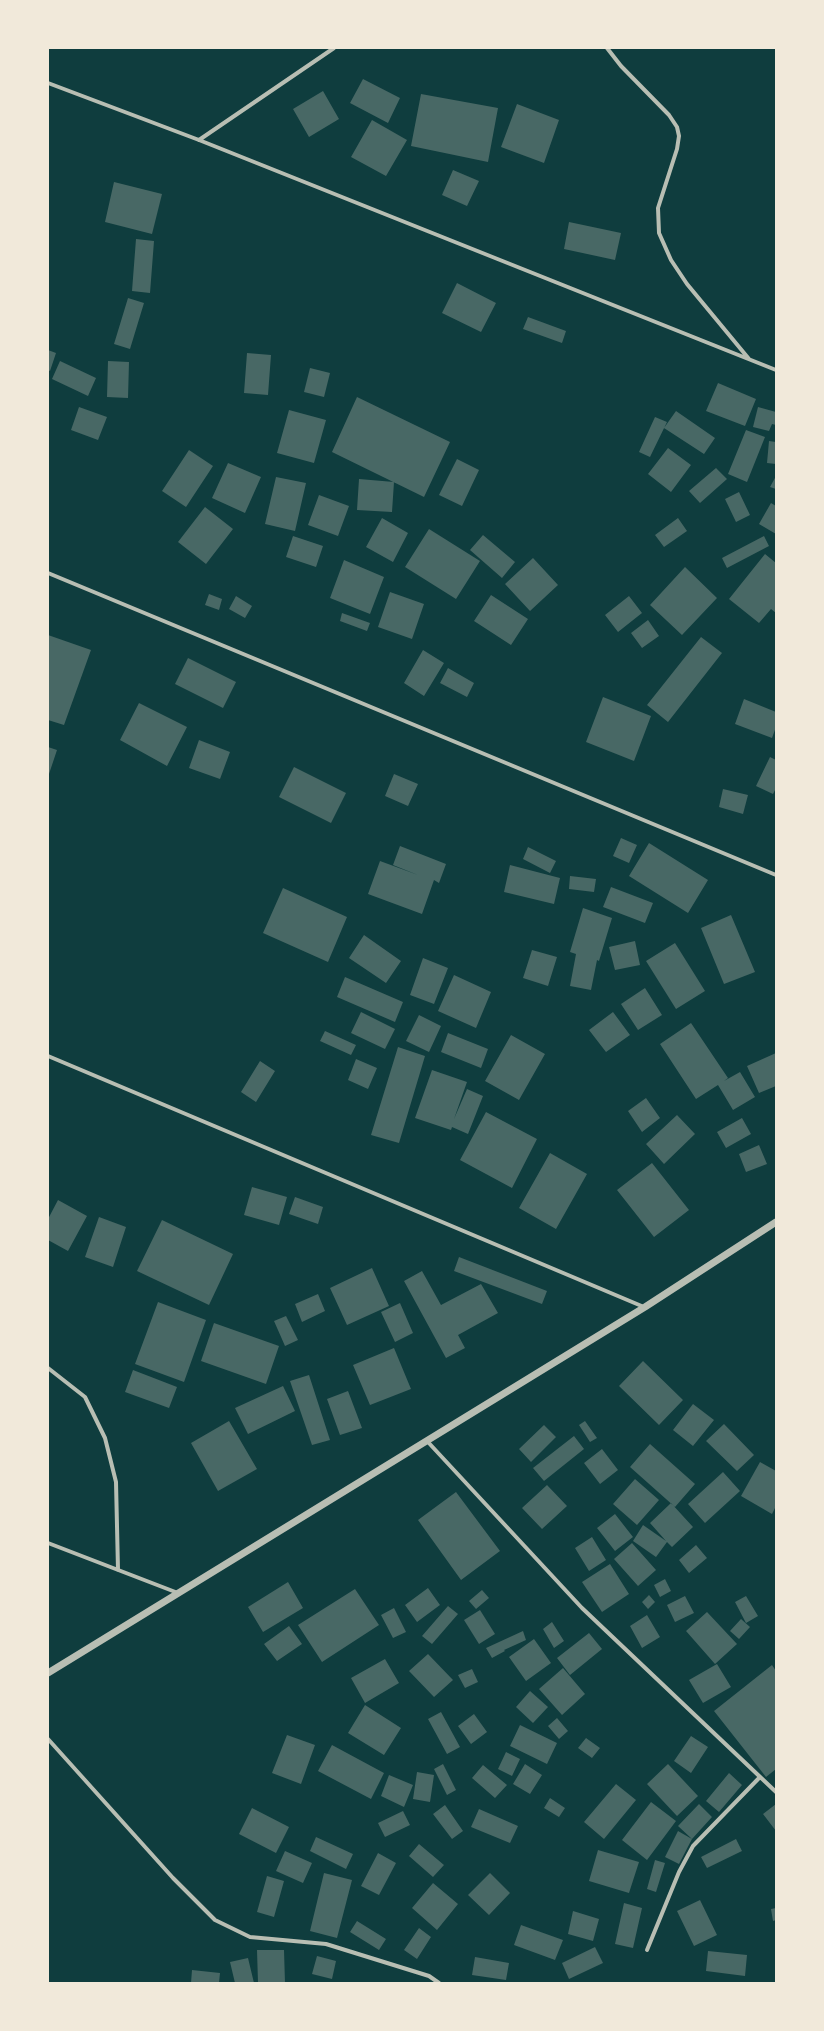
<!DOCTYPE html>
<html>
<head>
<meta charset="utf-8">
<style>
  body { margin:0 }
  #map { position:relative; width:824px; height:2031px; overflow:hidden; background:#0f3d3e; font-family:Quicksand,sans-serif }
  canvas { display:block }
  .frame { position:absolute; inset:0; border:49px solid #f1e9da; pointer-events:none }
</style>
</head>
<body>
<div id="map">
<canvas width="824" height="2031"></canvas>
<div class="frame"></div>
</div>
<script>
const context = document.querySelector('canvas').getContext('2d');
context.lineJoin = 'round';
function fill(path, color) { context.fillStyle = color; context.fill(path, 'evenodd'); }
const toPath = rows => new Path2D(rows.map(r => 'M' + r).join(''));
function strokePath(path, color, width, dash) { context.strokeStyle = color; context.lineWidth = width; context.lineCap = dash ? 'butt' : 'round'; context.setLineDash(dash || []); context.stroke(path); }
fill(toPath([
  [363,79,400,98,388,123,350,103],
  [323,91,339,119,309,137,293,109],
  [421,94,498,108,488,162,411,146],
  [517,104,559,120,544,163,501,147],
  [372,120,407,140,386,176,351,157],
  [453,170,479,181,467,206,442,195],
  [114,182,162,194,152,234,105,222],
  [569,222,621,233,615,260,564,249],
  [136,239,154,241,150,293,132,291],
  [457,283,496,303,481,332,442,313],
  [128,298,144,303,130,349,114,344],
  [528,317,566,331,562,343,523,329],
  [48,350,56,353,50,371,48,370],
  [247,353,271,355,268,395,244,393],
  [60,361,96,378,88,396,52,379],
  [108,361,129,362,128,398,107,397],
  [310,368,330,373,324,397,304,392],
  [718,383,756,399,745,426,706,411],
  [357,397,450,442,424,497,332,452],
  [79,407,107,417,98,440,71,430],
  [758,407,776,412,776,425,772,424,769,431,753,427],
  [289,410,326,420,314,463,277,453],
  [676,411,715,438,704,454,664,428],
  [655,417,667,422,650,457,639,452],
  [746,430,765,437,747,482,728,474],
  [769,441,776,442,776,464,767,463],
  [668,448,691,465,671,492,648,474],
  [189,450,213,466,186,507,162,491],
  [457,459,479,470,462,506,439,495],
  [228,463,261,477,245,513,212,498],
  [716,468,727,479,700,503,689,491],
  [776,476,776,489,770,487],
  [276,477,306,483,295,531,265,524],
  [359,479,394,482,392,512,357,510],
  [739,492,750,515,736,522,725,499],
  [319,495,349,506,338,536,308,525],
  [771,503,776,506,776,534,759,524],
  [205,507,233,529,206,564,178,542],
  [382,518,408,533,393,562,366,547],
  [678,518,687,531,664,547,655,535],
  [429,529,480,561,456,599,405,567],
  [483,535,515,562,502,578,470,550],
  [293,536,323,546,316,567,286,557],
  [764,536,769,546,727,568,722,558],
  [765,554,776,563,776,613,771,609,759,623,729,599],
  [533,558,558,585,530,611,505,584],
  [344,560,384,577,370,614,330,598],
  [685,567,717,598,682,635,650,605],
  [390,592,424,604,412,639,378,627],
  [209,594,222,599,219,610,205,605],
  [491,595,528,619,511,645,474,621],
  [236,596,252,606,245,618,229,609],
  [629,596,642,613,618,632,605,615],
  [342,613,370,623,367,631,340,621],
  [648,620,659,636,642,648,631,633],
  [48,635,91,650,64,725,48,720],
  [701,637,722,653,668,722,647,705],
  [423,650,444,663,424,696,404,683],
  [188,658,236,682,223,708,175,684],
  [448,668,474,683,467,697,440,683],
  [603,697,651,716,634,761,586,742],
  [744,699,776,712,776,727,772,738,735,724],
  [139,703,187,727,167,766,120,740],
  [199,740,230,752,220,779,189,768],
  [48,747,57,750,48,777],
  [770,757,776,760,776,788,773,794,756,786],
  [294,767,346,793,331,823,279,797],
  [394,774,418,784,408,806,385,796],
  [723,789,748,795,743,814,719,807],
  [621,838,637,845,629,863,613,856],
  [649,843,708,880,688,913,629,876],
  [400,846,446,864,439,883,434,880,422,914,368,894,380,861,418,875,393,865],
  [528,847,556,861,550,873,523,859],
  [510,865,560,878,554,904,504,892],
  [570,876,596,879,594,892,569,889],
  [611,887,653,903,645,923,603,907],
  [283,888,347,917,328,962,263,933],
  [583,908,612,918,599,961,597,960,591,990,570,986,576,954,570,952],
  [731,915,755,972,724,984,701,928],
  [364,935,401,961,386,983,349,958],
  [635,941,640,965,615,970,609,947],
  [675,943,705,991,676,1009,646,961],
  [532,950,557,957,548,986,523,978],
  [423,958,448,968,434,1004,410,995],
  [454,975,491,992,476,1028,438,1011],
  [345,977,403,1002,395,1022,337,997],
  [645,988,662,1015,638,1030,621,1004],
  [361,1012,395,1029,385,1049,351,1033],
  [613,1012,630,1035,606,1052,589,1030],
  [419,1015,441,1026,429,1052,406,1041],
  [691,1023,728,1078,724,1081,740,1072,755,1097,733,1110,718,1085,696,1099,660,1044],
  [325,1031,356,1045,351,1055,320,1041],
  [448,1033,488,1049,481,1068,441,1052],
  [511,1035,545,1054,519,1100,485,1081],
  [398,1047,425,1056,399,1143,371,1135],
  [776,1053,776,1086,759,1093,747,1066],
  [356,1059,377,1068,368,1089,348,1080],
  [260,1061,275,1071,256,1102,241,1092],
  [432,1070,467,1082,454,1119,467,1089,483,1096,468,1134,452,1127,451,1130,415,1118],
  [646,1098,660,1118,642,1132,628,1111],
  [486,1112,537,1139,512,1188,460,1160],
  [677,1115,695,1134,664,1164,646,1144],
  [742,1118,751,1134,726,1148,717,1132],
  [759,1145,767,1164,746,1172,739,1154],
  [550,1153,587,1174,556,1229,519,1208],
  [652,1163,689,1210,654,1237,617,1190],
  [252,1187,287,1197,279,1225,244,1215],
  [295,1197,323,1207,318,1224,289,1214],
  [58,1200,87,1216,68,1251,48,1240,48,1219],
  [99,1217,126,1227,113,1267,85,1257],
  [162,1220,233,1254,209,1305,137,1271],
  [459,1257,547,1291,542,1304,454,1271],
  [372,1268,389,1306,347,1325,330,1288],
  [422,1271,441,1305,481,1284,498,1313,458,1335,465,1348,446,1358,404,1281],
  [318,1294,325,1311,302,1322,295,1304],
  [158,1302,206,1320,184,1382,135,1364],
  [400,1303,413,1333,395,1342,381,1312],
  [286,1316,298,1340,285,1346,274,1321],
  [214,1323,279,1346,266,1384,201,1361],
  [394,1348,411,1389,370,1405,353,1365],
  [643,1361,683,1400,659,1425,619,1386],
  [133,1370,177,1387,169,1408,125,1392],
  [309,1375,330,1440,312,1445,290,1381],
  [283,1386,295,1411,248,1434,235,1408],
  [348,1391,362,1428,340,1435,327,1399],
  [693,1404,714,1420,693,1446,673,1430],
  [229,1421,257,1469,218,1491,191,1443],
  [585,1421,597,1438,590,1442,579,1425],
  [724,1424,754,1455,737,1471,706,1441],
  [544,1425,556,1437,531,1462,519,1449],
  [574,1436,584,1449,544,1481,533,1468],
  [650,1444,695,1484,675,1507,630,1467],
  [602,1449,618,1470,600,1484,584,1463],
  [760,1462,776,1471,776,1506,772,1514,741,1496],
  [723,1472,740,1491,705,1523,688,1504],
  [635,1479,659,1500,637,1525,613,1504],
  [547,1485,567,1506,542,1529,522,1508],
  [456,1492,500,1551,461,1580,418,1520],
  [671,1503,693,1527,672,1547,667,1542,656,1557,633,1541,643,1525,666,1541,650,1523],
  [615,1514,633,1537,615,1551,597,1528],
  [592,1537,606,1560,589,1571,575,1548],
  [632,1543,656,1570,638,1586,614,1559],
  [696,1545,707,1558,689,1573,679,1560],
  [610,1564,629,1594,602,1612,582,1582],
  [665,1579,671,1591,660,1597,654,1585],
  [288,1582,303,1608,263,1632,248,1607],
  [428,1588,440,1605,417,1622,405,1605],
  [355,1589,379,1625,322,1662,298,1625],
  [482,1590,489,1598,476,1609,469,1601],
  [649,1595,655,1602,648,1609,642,1602],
  [685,1596,694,1613,675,1622,667,1605],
  [746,1596,758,1616,746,1623,735,1602],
  [448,1606,458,1614,432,1644,422,1636],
  [394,1608,406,1632,393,1638,381,1615],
  [480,1610,495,1634,479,1644,464,1620],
  [707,1612,737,1644,715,1664,686,1631],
  [647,1615,660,1637,642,1648,630,1626],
  [741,1619,750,1627,739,1639,730,1631],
  [552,1622,564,1641,554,1648,543,1629],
  [289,1626,302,1644,277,1661,264,1644],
  [523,1631,526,1640,504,1650,505,1651,492,1658,486,1648],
  [589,1633,602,1649,570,1675,557,1658],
  [534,1639,551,1663,526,1681,509,1657],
  [428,1654,453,1680,434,1697,409,1671],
  [385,1659,399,1683,365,1703,351,1678],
  [717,1664,731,1687,703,1703,689,1680],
  [772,1665,776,1671,776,1769,766,1777,714,1711],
  [563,1668,585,1694,562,1715,539,1689],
  [472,1669,478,1682,465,1688,458,1675],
  [530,1691,548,1707,533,1723,516,1707],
  [365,1705,401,1728,384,1755,348,1733],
  [441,1712,460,1747,447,1754,428,1719],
  [474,1714,487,1732,471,1744,458,1726],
  [557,1718,568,1731,559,1739,548,1726],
  [520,1725,557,1743,547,1764,510,1746],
  [287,1735,315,1745,301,1784,272,1773],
  [691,1736,708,1747,691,1773,674,1761],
  [586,1738,600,1748,592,1758,578,1748],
  [332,1745,384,1773,371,1799,318,1771],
  [506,1752,520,1759,512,1776,498,1769],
  [443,1764,456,1790,447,1795,434,1769],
  [525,1764,542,1775,530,1794,513,1784],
  [668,1764,698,1796,677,1816,647,1784],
  [483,1765,507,1785,495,1798,472,1778],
  [417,1772,434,1775,430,1802,413,1799],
  [729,1773,742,1785,719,1812,706,1801],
  [389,1775,413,1785,404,1807,381,1796],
  [616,1784,636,1800,604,1839,584,1822],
  [550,1798,565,1808,559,1817,544,1808],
  [651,1802,676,1821,647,1860,622,1840],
  [699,1804,712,1817,692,1839,679,1864,665,1857,678,1831,692,1839,678,1826],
  [776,1804,776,1831,763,1814],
  [445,1805,463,1831,452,1839,433,1814],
  [252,1808,289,1827,276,1853,239,1834],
  [479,1809,518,1826,510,1843,471,1827],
  [403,1811,410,1825,385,1837,378,1823],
  [316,1837,353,1854,346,1869,310,1851],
  [736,1839,742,1851,707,1868,701,1857],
  [419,1844,444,1865,433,1877,409,1856],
  [598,1850,639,1862,629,1893,589,1881],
  [285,1851,312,1863,303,1883,276,1871],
  [378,1853,396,1863,379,1895,361,1886],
  [655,1860,665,1863,656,1892,647,1889],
  [324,1873,352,1880,337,1938,310,1931],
  [490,1873,510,1893,489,1915,468,1895],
  [267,1876,284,1881,274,1917,257,1912],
  [433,1883,458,1904,437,1930,412,1908],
  [700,1900,717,1935,694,1946,677,1911],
  [624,1903,642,1908,633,1948,615,1944],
  [776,1908,776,1920,773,1921,771,1909],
  [573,1911,599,1919,593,1941,568,1934],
  [357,1921,386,1939,379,1950,350,1932],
  [521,1925,563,1940,555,1960,514,1945],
  [419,1928,431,1937,417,1959,404,1950],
  [595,1947,603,1963,569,1979,562,1963],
  [257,1950,284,1950,285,1983,258,1983],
  [708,1951,747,1955,745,1976,706,1971],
  [317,1956,336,1961,332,1979,312,1974],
  [475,1957,509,1963,506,1980,472,1975],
  [248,1958,254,1983,235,1983,230,1962],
  [192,1970,220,1973,219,1983,191,1983]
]), '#486865');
strokePath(toPath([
  [607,48,621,66,669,115,677,127,679,136,677,149,658,208,659,233,671,260,687,284,749,359],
  [48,83,199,140,776,370],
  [199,140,334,48],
  [48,573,776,875],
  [48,1056,644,1307],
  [48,1368,85,1397,105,1438,116,1482,118,1570],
  [427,1441,582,1608,776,1792],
  [48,1543,178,1593],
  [48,1739,173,1878,215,1920,250,1937,326,1944,429,1976,439,1983],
  [647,1950,679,1872,693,1846,760,1777]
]), '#b8beb3', 4);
strokePath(toPath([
  [48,1673,645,1307,776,1222]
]), '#b8beb3', 7);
</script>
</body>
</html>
